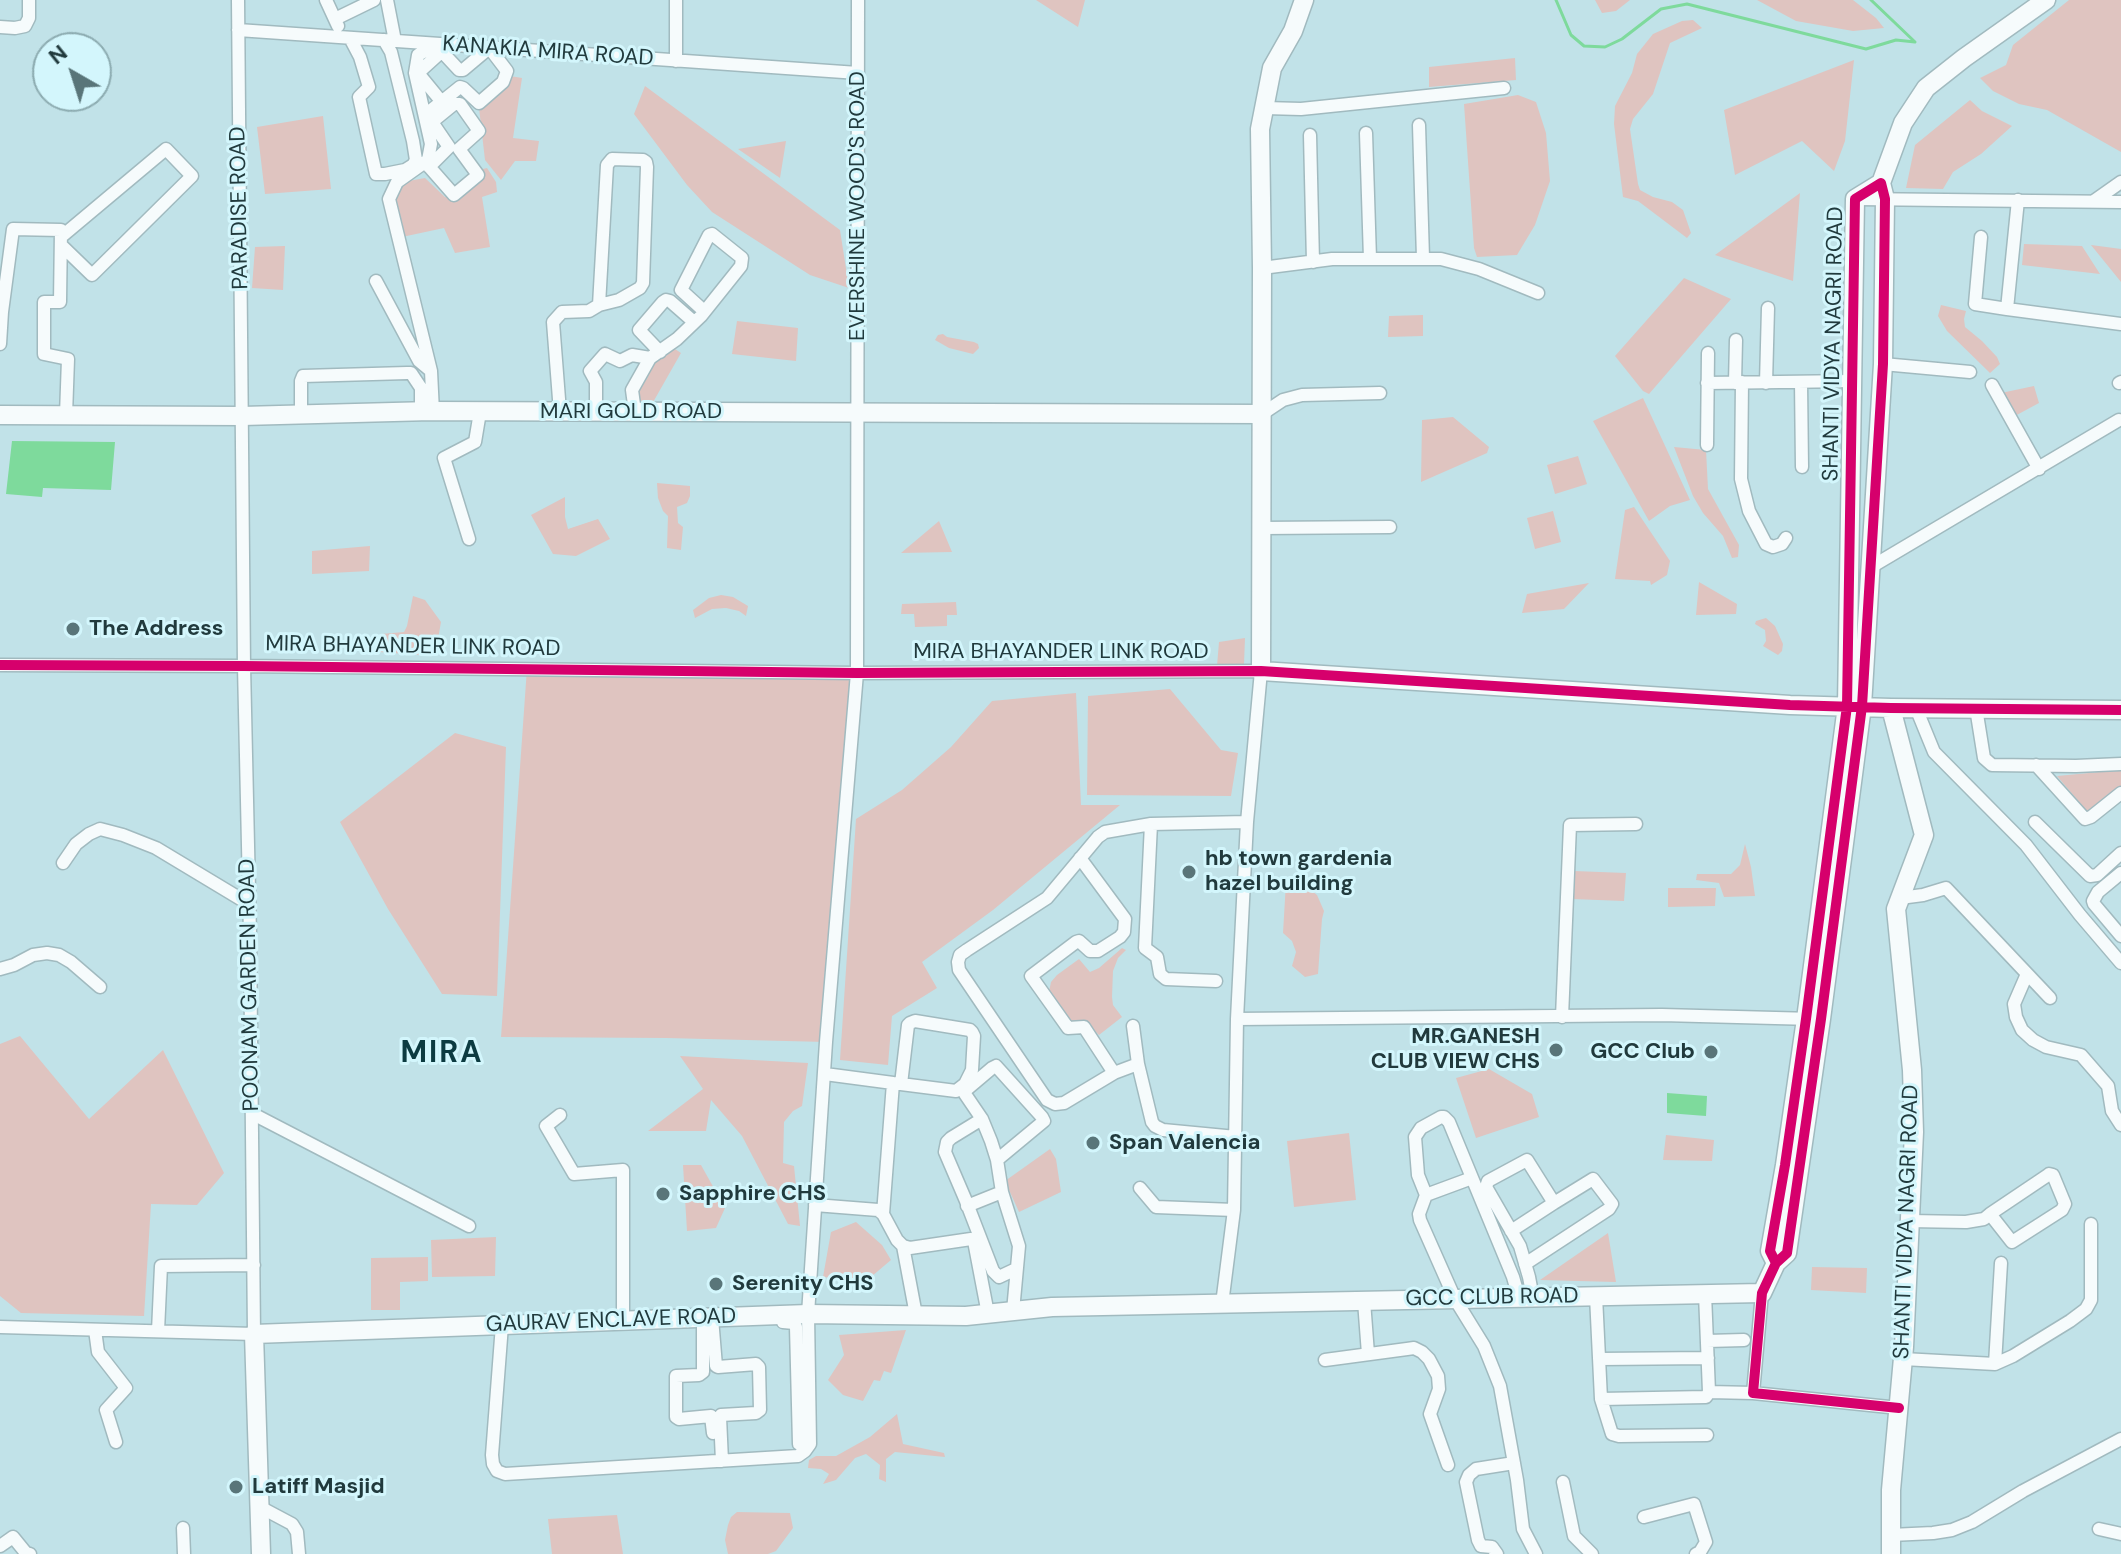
<!DOCTYPE html>
<html>
<head>
<meta charset="utf-8">
<style>
  body { margin:0 }
  #map { position:relative; width:2121px; height:1554px; overflow:hidden; background:#c1e2e8; font-family:"DM Sans",sans-serif }
  canvas { display:block }
  .north { position:absolute; left:32px; top:32px; width:80px; height:80px; box-sizing:border-box; background:#d3f6fc; border:2px solid #8cabb0; border-radius:50%; rotate:321deg; font-size:22px; font-weight:700; line-height:32px; text-align:center; color:#213a3d }
  .north::after { content:''; display:block; margin:auto; width:28px; height:36px; background:#597579; clip-path:polygon(50% 0,100% 100%,50% 72%,0 100%) }
</style>
</head>
<body>
<div id="map">
<canvas width="2121" height="1554"></canvas>
<div class="north">N</div>
</div>
<script>
const context = document.querySelector('canvas').getContext('2d');
context.lineJoin = 'round';
function fill(path, color) { context.fillStyle = color; context.fill(path, 'evenodd'); }
const toPath = rows => new Path2D(rows.map(r => 'M' + r).join(''));
function strokePath(path, color, width, dash) { context.strokeStyle = color; context.lineWidth = width; context.lineCap = dash ? 'butt' : 'round'; context.setLineDash(dash || []); context.stroke(path); }
function write(font, color, halo, rows, align = 'center') {
  context.font = font + ' "DM Sans",sans-serif'; context.lineWidth = 6; context.setLineDash([]); context.textBaseline = 'middle'; context.strokeStyle = halo; context.fillStyle = color; for (const [text, x, y, turn = 0] of rows) {
    context.save(); context.translate(x, y); context.rotate((+turn || 0) * Math.PI / 180); context.textAlign = isNaN(turn) ? turn : align; if (halo) context.strokeText(text, 0, 0); context.fillText(text, 0, 0); context.restore();
  }
}
fill(toPath([
  [1036,0,1085,0,1078,27],
  [1595,0,1630,0,1616,11,1602,13],
  [1757,0,1853,0,1876,18,1884,28,1853,31,1796,21],
  [2069,0,2121,0,2121,152,2047,110,2019,104,1993,91,1980,78,2006,65,2013,45],
  [1693,20,1702,28,1670,43,1653,94,1633,119,1630,129,1638,184,1640,190,1653,197,1672,202,1683,210,1691,233,1687,238,1638,201,1623,197,1614,124,1615,106,1632,73,1637,54,1653,34,1682,21],
  [1515,58,1516,80,1429,87,1429,67],
  [1854,60,1845,141,1834,171,1802,141,1735,175,1724,110],
  [510,76,522,78,513,138,539,141,536,161,515,161,501,180,485,160,478,99],
  [645,86,840,230,849,288,810,275,712,212,687,185,634,114],
  [1518,95,1536,102,1546,133,1550,181,1535,225,1517,255,1477,257,1474,248,1464,104],
  [1970,100,1982,111,2012,126,1981,154,1953,172,1943,189,1906,188,1915,145],
  [323,116,331,189,265,194,257,127],
  [786,141,780,178,738,149],
  [487,168,496,182,497,192,482,197,490,247,455,253,444,228,402,237,394,204,403,182,425,178,445,197,453,198,463,194,483,169],
  [1800,193,1793,281,1715,255],
  [2024,244,2082,246,2100,274,2022,265],
  [2091,245,2121,249,2121,282],
  [285,246,283,290,252,288,255,247],
  [1684,278,1731,299,1649,394,1643,391,1615,356],
  [1941,305,1966,311,1964,319,1965,327,1982,341,1997,357,2000,364,1990,373,1947,331,1938,316],
  [1423,315,1423,336,1388,337,1389,316],
  [737,321,798,328,796,361,732,354],
  [943,334,947,337,974,342,978,344,979,348,973,354,949,348,935,340,938,335],
  [672,347,681,353,652,404,639,405,635,389,647,379,653,360],
  [2034,386,2039,403,2013,417,2001,393],
  [1643,398,1690,500,1670,506,1649,521,1593,421],
  [1453,417,1489,447,1487,453,1421,482,1422,420],
  [1674,447,1706,450,1708,489,1739,545,1738,557,1732,558,1723,536,1703,513,1693,496],
  [1578,456,1587,484,1555,494,1547,465],
  [657,483,690,486,690,496,687,503,677,507,678,523,683,527,681,550,667,548,668,516,663,511,658,498],
  [565,497,565,517,568,529,598,519,610,539,576,556,553,554,531,515],
  [1634,507,1670,561,1667,575,1651,585,1650,581,1615,579,1625,510],
  [1553,511,1561,542,1535,549,1527,518],
  [939,521,952,552,901,553],
  [370,546,369,571,312,574,312,551],
  [1699,582,1737,604,1736,614,1696,615],
  [1589,583,1564,609,1522,613,1527,594],
  [721,595,733,597,748,606,746,616,739,611,726,608,712,609,695,618,693,610,709,598],
  [413,596,425,600,441,622,435,656,379,652,381,634,404,632,407,626],
  [956,602,957,615,947,615,947,626,915,627,914,614,901,614,902,604],
  [1766,618,1775,626,1783,644,1782,651,1778,655,1763,646,1766,641,1765,630,1755,624,1756,621],
  [1245,638,1244,664,1217,666,1219,642],
  [527,668,857,673,826,1042,666,1038,501,1037],
  [1170,689,1221,750,1238,753,1231,796,1087,795,1088,696],
  [1076,693,1081,805,1120,805,993,910,922,962,937,988,892,1016,888,1065,840,1060,856,819,902,790,951,747,992,701],
  [455,733,506,747,497,996,442,994,388,909,340,822],
  [2121,770,2121,788,2090,815,2057,776],
  [1745,844,1751,867,1755,896,1724,897,1719,883,1696,880,1697,874,1731,874,1740,865],
  [1574,871,1626,873,1624,901,1572,899],
  [1294,881,1306,886,1317,895,1324,911,1322,919,1318,974,1305,977,1292,966,1296,952,1292,941,1283,933,1286,882],
  [1668,888,1716,888,1715,906,1668,907],
  [1122,948,1126,950,1118,958,1113,971,1112,997,1113,1005,1122,1017,1099,1035,1086,1023,1072,1026,1049,992,1051,982,1057,975,1079,959,1090,972,1099,968],
  [20,1036,89,1119,163,1050,224,1173,197,1205,151,1204,144,1316,21,1313,0,1296,0,1044],
  [680,1056,808,1063,802,1106,793,1111,784,1122,783,1163,794,1166,800,1226,788,1224,742,1136,711,1100,706,1131,648,1131,703,1089],
  [1489,1069,1532,1094,1539,1117,1476,1138,1456,1078],
  [1349,1133,1356,1200,1294,1207,1287,1141],
  [1666,1135,1714,1140,1712,1161,1663,1160],
  [1050,1149,1056,1159,1061,1192,1019,1212,1005,1181],
  [683,1165,701,1165,725,1208,716,1228,687,1231],
  [856,1222,882,1245,891,1260,865,1282,823,1277,831,1232],
  [1608,1233,1616,1282,1540,1280],
  [496,1237,495,1276,432,1277,431,1240],
  [428,1257,428,1281,400,1282,400,1310,371,1310,371,1258],
  [1812,1267,1867,1268,1866,1293,1811,1290],
  [906,1330,891,1373,884,1371,880,1381,874,1380,863,1401,843,1395,828,1380,844,1355,839,1335],
  [897,1414,903,1444,944,1453,945,1457,895,1452,886,1459,886,1482,879,1479,880,1465,866,1454,855,1458,836,1480,823,1484,829,1474,821,1469,808,1468,809,1460,816,1456,836,1456,870,1437],
  [737,1512,790,1513,793,1528,776,1551,768,1554,728,1554,725,1540,728,1525,731,1517],
  [617,1515,623,1554,552,1554,548,1519]
]), '#dfc4c0');
fill(toPath([
  [12,441,115,442,111,490,43,488,42,497,6,494],
  [1667,1093,1707,1096,1706,1116,1667,1113]
]), '#7eda9c');
strokePath(toPath([
  [1556,0,1571,35,1584,46,1605,47,1622,39,1661,9,1687,4,1866,49,1896,40,1915,42,1871,0]
]), '#7eda9c', 3);
const street = toPath([
  [326,0,338,26],
  [387,0,395,41],
  [676,0,676,61],
  [335,19,374,0],
  [0,27,15,28,25,26,29,18,29,0],
  [238,30,858,73],
  [350,38,360,57,369,87,359,97,376,174,385,174,405,170,413,165,416,160,413,141,391,52,384,40],
  [1265,108,1301,109,1504,88],
  [425,115,460,87,463,88,479,103,503,82,507,71,491,50,488,49,463,70,459,70,445,55,440,53,418,73,441,101],
  [1419,125,1423,258],
  [1366,133,1370,259],
  [1310,135,1313,262],
  [425,162,454,195,478,175,459,149,479,131,460,104,454,104,427,126],
  [429,167,449,147,434,125],
  [1858,199,2121,202],
  [2018,200,2007,309,2121,324],
  [2094,201,2121,182],
  [1981,237,1975,304,2007,309],
  [61,245,92,275,192,176,166,149,61,237],
  [1262,268,1332,259,1441,259,1479,269,1538,293],
  [376,281,419,361,431,371],
  [0,344,2,312,13,229,61,230,60,302,44,302,44,354,68,359,66,415],
  [660,352,639,330,663,302,666,300,670,301,694,322],
  [1883,364,1970,372],
  [1742,382,1741,479,1749,511,1766,544,1773,547,1782,544,1786,538],
  [1801,382,1802,467],
  [1707,383,1852,381],
  [1735,383,1736,340],
  [1766,383,1768,308],
  [2119,383,2121,382],
  [1992,385,2039,469],
  [433,412,431,371,389,199,397,182,428,160,431,144,415,73,418,55,437,44],
  [560,412,553,322,562,312,589,311,599,305,607,165,612,159,643,160,646,162,647,167,643,283,640,288,619,300,599,305],
  [596,412,596,382,590,371,605,354,620,361,632,355,650,358],
  [635,412,632,390,650,358,677,339,701,316,741,266,742,258,712,234,709,235,681,290,704,311],
  [1262,414,1283,400,1302,395,1380,393],
  [301,415,301,381,303,376,407,373,411,373,421,388,421,412],
  [1707,445,1708,353],
  [1262,528,1390,527],
  [469,539,444,458,475,442,480,412],
  [1871,567,2119,420],
  [0,665,244,666,857,673,1261,671,1247,822,1237,1019,1234,1210,1222,1304],
  [1916,708,1934,752,2026,845,2080,915,2121,963],
  [1976,708,1984,758,1992,765,2076,766,2121,764],
  [2036,765,2085,819,2091,817,2121,793],
  [2035,822,2090,876,2097,875,2121,853],
  [1151,824,1145,948,1157,957,1160,974,1166,979,1216,981],
  [1080,858,1125,919,1124,932,1120,937,1098,951,1090,951,1079,941,1076,942,1031,976,1068,1028,1084,1027,1114,1073],
  [63,863,76,844,89,834,100,829,123,835,156,848,249,904],
  [2121,873,2098,892,2093,901,2094,904,2121,936],
  [1900,898,1923,895,1946,888,2050,998],
  [0,969,14,965,33,955,47,953,59,955,71,962,100,987],
  [2027,974,2014,1004,2016,1017,2022,1030,2033,1040,2046,1047,2081,1055,2108,1086,2112,1111,2121,1125],
  [1562,1017,1570,825,1636,824],
  [1237,1019,1662,1015,1813,1019],
  [1133,1026,1138,1064],
  [825,1074,893,1083,883,1214],
  [893,1083,956,1091,965,1084,972,1070,974,1036,972,1032,970,1030,915,1021,910,1023,908,1025,901,1084],
  [253,1114,469,1226],
  [560,1115,546,1126,574,1174,623,1170,623,1321],
  [982,1119,951,1138,947,1142,945,1152,966,1201,993,1271,999,1277,1016,1269],
  [1236,1137,1163,1130,1155,1126,1152,1122,1138,1064,1114,1073,1064,1103,1055,1104,1047,1100,959,970,958,962,960,955,967,950,1047,898,1098,837,1105,832,1151,824,1247,822],
  [997,1160,1044,1121,1042,1117,996,1066,992,1068,966,1090,965,1094,982,1119,991,1141,997,1160,1002,1192,1019,1246,1013,1311],
  [1140,1188,1156,1207,1234,1210],
  [1426,1195,1472,1178],
  [815,1205,878,1210,883,1214,897,1240,903,1246,910,1248,971,1239,974,1241,988,1314],
  [967,1206,1002,1192],
  [1910,1221,1966,1222,1984,1219,1990,1214,2048,1175,2049,1174,2053,1175,2065,1204,2062,1210,2012,1242,1990,1214],
  [1511,1231,1554,1203,1527,1160,1488,1181,1486,1187,1520,1246,1529,1277,1533,1298],
  [903,1246,916,1315],
  [1525,1264,1609,1209,1612,1204,1593,1179,1554,1203],
  [1762,1293,1753,1393,1899,1408],
  [1596,1296,1601,1399,1612,1434,1619,1436,1707,1435],
  [1519,1298,1513,1277,1449,1122,1444,1117,1441,1117,1421,1128,1415,1137,1418,1175,1426,1195,1419,1214,1420,1220,1455,1299,1484,1346,1500,1386,1517,1480,1523,1529,1536,1554],
  [1364,1301,1368,1354],
  [703,1318,703,1372,699,1375,676,1376,676,1417,679,1419,711,1416,713,1433],
  [712,1318,716,1366,718,1367,756,1364,759,1367,760,1410,756,1413,721,1415,720,1417,722,1461],
  [782,1319,783,1322,794,1323,796,1327,799,1444],
  [502,1325,492,1455,493,1464,497,1471,505,1474,798,1456,805,1451,810,1444,808,1314,826,1042,857,673,858,0],
  [0,1327,254,1334,250,935,244,666,238,0],
  [95,1330,98,1352,126,1388,106,1410,116,1442],
  [158,1331,161,1266,254,1265],
  [1707,1341,1744,1340],
  [1600,1359,1708,1358],
  [1903,1359,1995,1364,2013,1356,2070,1321,2086,1309,2091,1300,2091,1224],
  [1325,1360,1407,1349,1414,1348,1422,1352,1429,1359,1438,1376,1439,1389,1430,1414,1448,1465],
  [1995,1364,2001,1263],
  [1709,1392,1753,1393],
  [1601,1399,1706,1397,1709,1392,1705,1294],
  [1563,1482,1574,1536,1592,1554],
  [260,1507,292,1524,297,1532,299,1554],
  [1644,1517,1694,1504,1706,1542,1700,1552,1696,1554],
  [183,1528,184,1554],
  [2099,1529,2121,1534],
  [1891,1535,1933,1533,1952,1530,1972,1522,2023,1491,2121,1439],
  [0,1546,13,1537,26,1553,30,1554],
  [1497,1554,1492,1547,1481,1546,1478,1540,1466,1482,1469,1475,1476,1469,1514,1463]
]);
const secondary = toPath([
  [1304,0,1293,31,1272,68,1260,129,1262,268,1261,671,1790,705,1891,708,2121,710],
  [1881,183,1903,123,1926,88,1964,58,2046,0],
  [0,415,242,416,431,411,1262,414],
  [261,1554,254,1334,808,1314,966,1316,1052,1307,1762,1293,1776,1263,1787,1253,1821,1019,1862,706,1883,364,1885,199,1881,183,1855,199,1847,706,1806,1019,1785,1165,1770,1251,1776,1263],
  [1891,1554,1891,1490,1904,1347,1914,1132,1912,1070,1896,909,1924,835,1891,708]
]);
strokePath(street, '#a1babf', 15);
strokePath(secondary, '#a1babf', 21);
strokePath(street, '#f6fbfc', 12);
strokePath(secondary, '#f6fbfc', 18);
strokePath(toPath([
  [0,665,244,666,857,673,1261,671,1790,705,1891,708,2121,710],
  [1776,1263,1770,1251,1785,1165,1806,1019,1847,706,1855,199,1881,183,1885,199,1883,364,1862,706,1821,1019,1787,1253,1776,1263,1762,1293,1753,1393,1899,1408]
]), '#d6006c', 10);
for (const [x, y, r, color] of [
  [73,629,8,"#597579"],
  [1189,872,8,"#597579"],
  [1556,1050,8,"#597579"],
  [1711,1052,8,"#597579"],
  [1093,1143,8,"#597579"],
  [663,1194,8,"#597579"],
  [716,1284,8,"#597579"],
  [236,1487,8,"#597579"]
]) { const dot = new Path2D(); dot.arc(x, y, r, 0, 2 * Math.PI); context.fillStyle = color; context.fill(dot); strokePath(dot, '#d3f6fc', 3); }
write('22px', '#213a3d', '#d3f6fc', [
  ["KANAKIA MIRA ROAD",548,52,4],
  ["EVERSHINE WOOD'S ROAD",858,206,-90],
  ["PARADISE ROAD",240,208,-91],
  ["SHANTI VIDYA NAGRI ROAD",1834,344,-89],
  ["MARI GOLD ROAD",631,412],
  ["MIRA BHAYANDER LINK ROAD",413,647,1],
  ["MIRA BHAYANDER LINK ROAD",1061,652],
  ["POONAM GARDEN ROAD",250,985,-91],
  ["SHANTI VIDYA NAGRI ROAD",1907,1222,-88],
  ["GCC CLUB ROAD",1492,1298,-1],
  ["GAURAV ENCLAVE ROAD",611,1321,-2]
]);
write('bold 22px', '#213a3d', '#d3f6fc', [
  ["The Address",89,629],
  ["hb town gardenia",1205,859],
  ["hazel building",1205,884],
  ["MR.GANESH",1540,1037,"right"],
  ["CLUB VIEW CHS",1540,1062,"right"],
  ["GCC Club",1695,1052,"right"],
  ["Span Valencia",1109,1143],
  ["Sapphire CHS",679,1194],
  ["Serenity CHS",732,1284],
  ["Latiff Masjid",252,1487]
], 'left');
context.letterSpacing = '2px';
write('bold 30px', '#0c3b41', '#d3f6fc', [
  ["MIRA",442,1054]
]);
context.letterSpacing = '0px';
</script>
</body>
</html>
